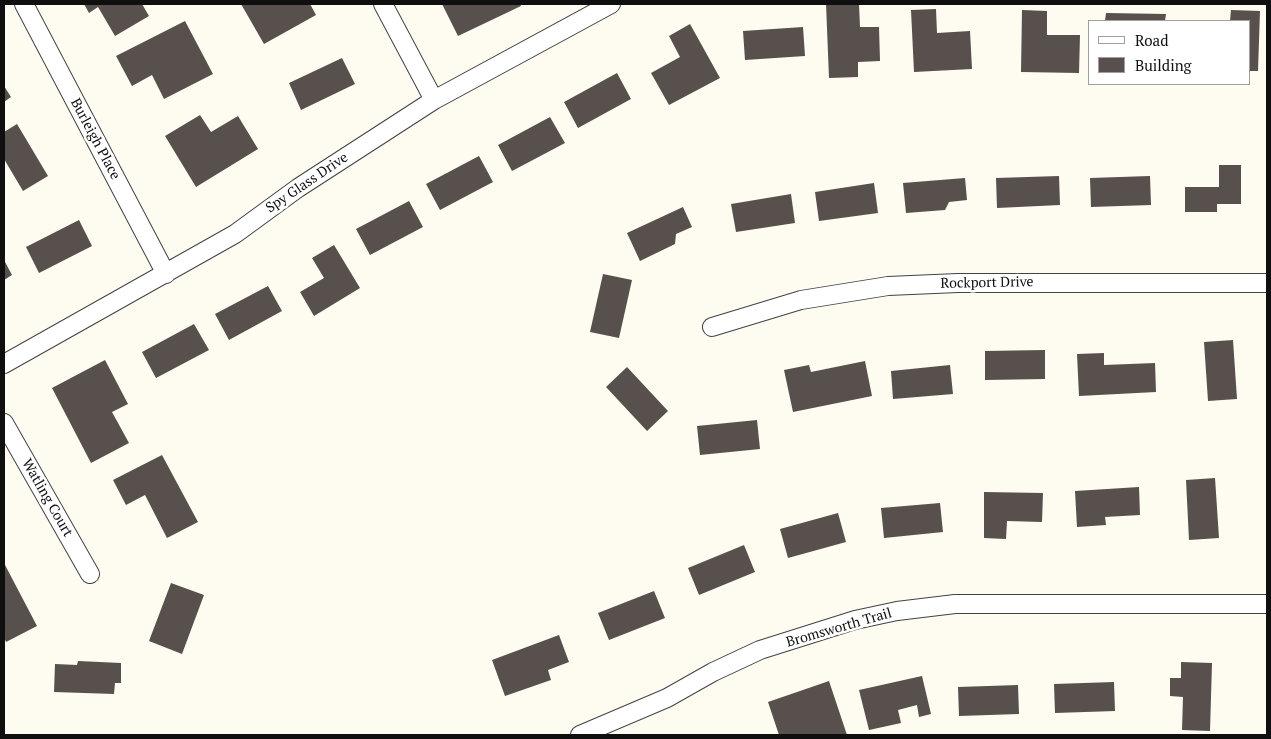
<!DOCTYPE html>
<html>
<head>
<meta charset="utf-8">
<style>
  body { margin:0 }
  #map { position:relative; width:1271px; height:739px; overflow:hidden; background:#fefbf1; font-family:"PT Serif",serif }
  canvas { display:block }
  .frame { position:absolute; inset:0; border:5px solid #0f0f0f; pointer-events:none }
  .legend { position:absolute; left:1088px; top:20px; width:162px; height:65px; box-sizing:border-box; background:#fff; border:1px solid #9f9f9f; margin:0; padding:6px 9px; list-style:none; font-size:15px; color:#0f0f0f }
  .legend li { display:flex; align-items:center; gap:10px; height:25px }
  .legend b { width:25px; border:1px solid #9f9f9f }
</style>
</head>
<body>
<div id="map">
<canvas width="1271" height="739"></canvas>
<div class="frame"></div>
<ul class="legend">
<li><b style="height:6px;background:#fff"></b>Road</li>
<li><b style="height:14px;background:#57504c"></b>Building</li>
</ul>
</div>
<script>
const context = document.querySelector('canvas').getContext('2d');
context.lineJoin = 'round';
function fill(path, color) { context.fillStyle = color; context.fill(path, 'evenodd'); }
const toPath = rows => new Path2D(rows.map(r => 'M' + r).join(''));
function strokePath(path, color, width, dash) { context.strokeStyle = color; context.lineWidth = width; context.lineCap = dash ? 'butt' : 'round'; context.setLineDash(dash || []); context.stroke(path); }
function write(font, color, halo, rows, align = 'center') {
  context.font = font + ' "PT Serif",serif'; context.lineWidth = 5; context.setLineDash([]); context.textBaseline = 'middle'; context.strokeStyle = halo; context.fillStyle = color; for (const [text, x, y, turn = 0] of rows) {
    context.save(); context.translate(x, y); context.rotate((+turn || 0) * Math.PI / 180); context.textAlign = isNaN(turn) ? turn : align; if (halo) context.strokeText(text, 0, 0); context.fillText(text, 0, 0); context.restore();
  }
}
fill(toPath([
  [84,4,142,4,149,16,115,36,98,7,89,13],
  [241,4,310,4,316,15,264,44],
  [442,4,520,4,521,6,458,36],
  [826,4,859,4,860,27,879,27,880,61,858,62,858,77,829,78],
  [936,9,937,33,970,31,972,69,914,72,911,10],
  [1022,10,1047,11,1047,35,1080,35,1079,73,1021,72],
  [1231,10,1260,11,1258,71,1250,71,1250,21,1230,21],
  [1106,13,1166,14,1165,21,1105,21],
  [185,21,213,74,164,99,152,75,132,86,116,56],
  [690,24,720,78,669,105,651,73,680,57,669,36],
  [803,27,805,56,745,60,743,31],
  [342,58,355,84,301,110,289,83],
  [617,73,631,99,578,128,564,102],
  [4,86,11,97,4,102],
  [200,115,211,132,238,116,258,149,196,187,165,136],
  [550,117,565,143,512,171,498,145],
  [17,124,48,176,23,191,4,159,4,132],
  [479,156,493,182,440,210,426,184],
  [1219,165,1241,165,1241,204,1217,204,1217,212,1185,212,1185,187,1219,187],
  [1059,176,1060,205,997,208,996,178],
  [1150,176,1151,205,1091,207,1090,178],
  [965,178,967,200,949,202,945,210,906,213,903,183],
  [874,183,878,213,819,221,815,192],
  [791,194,795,223,736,232,731,204],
  [409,201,423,227,370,255,356,229],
  [683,207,692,227,676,234,675,244,640,261,627,233],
  [79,220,92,246,39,273,26,247],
  [334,245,360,288,314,316,300,292,324,278,312,258],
  [4,260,12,275,4,280],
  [603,274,632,280,619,338,590,332],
  [268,286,282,311,229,340,215,314],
  [194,324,209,350,156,378,142,352],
  [1233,340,1237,399,1208,401,1204,342],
  [1045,350,1045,379,985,380,985,351],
  [1104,353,1104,365,1155,363,1156,392,1079,396,1077,354],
  [105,360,128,404,112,412,129,443,91,463,52,388],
  [865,361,872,396,793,412,784,370,809,365,811,372],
  [950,365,953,394,893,399,891,371],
  [627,367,668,411,647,431,606,387],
  [757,420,760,449,700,455,697,426],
  [162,455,198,522,167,538,145,495,126,505,113,480],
  [1215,478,1219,538,1189,540,1186,480],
  [1139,487,1140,515,1105,517,1106,525,1077,527,1075,491],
  [984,492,1043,493,1042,522,1007,521,1006,539,984,538],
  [940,503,943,532,884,538,881,508],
  [838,513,846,542,788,558,780,529],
  [744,545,755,572,699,595,688,568],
  [4,563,37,626,6,642,4,637],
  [171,583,204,595,182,654,149,641],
  [654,591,665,618,609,640,598,613],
  [559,635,569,662,548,670,551,680,505,696,492,660],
  [78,661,121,663,121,683,115,683,114,694,54,692,55,664,77,665],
  [1181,662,1212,663,1210,731,1182,730,1183,697,1170,696,1170,678,1181,678],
  [922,676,931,714,919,717,917,705,898,710,901,723,869,730,859,690],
  [829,681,847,735,779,735,768,702],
  [1114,682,1115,711,1055,713,1054,684],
  [1018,685,1019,714,959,716,958,687]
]), '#57504c');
const street = toPath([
  [24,4,166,274],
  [383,4,434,100],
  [712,327,801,300,888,286,958,283,1267,283],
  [4,364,235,234,298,188,434,100,611,4],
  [4,423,90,574],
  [580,735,667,698,713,672,760,650,855,620,897,611,955,604,1267,604]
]);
strokePath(street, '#424242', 20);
strokePath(street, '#fff', 18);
write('14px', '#0f0f0f', '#fff', [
  ["Burleigh Place",95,139,62],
  ["Spy Glass Drive",307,183,-34],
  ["Rockport Drive",987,283,-1],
  ["Watling Court",47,498,60],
  ["Bromsworth Trail",839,628,-16]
]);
</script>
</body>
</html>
